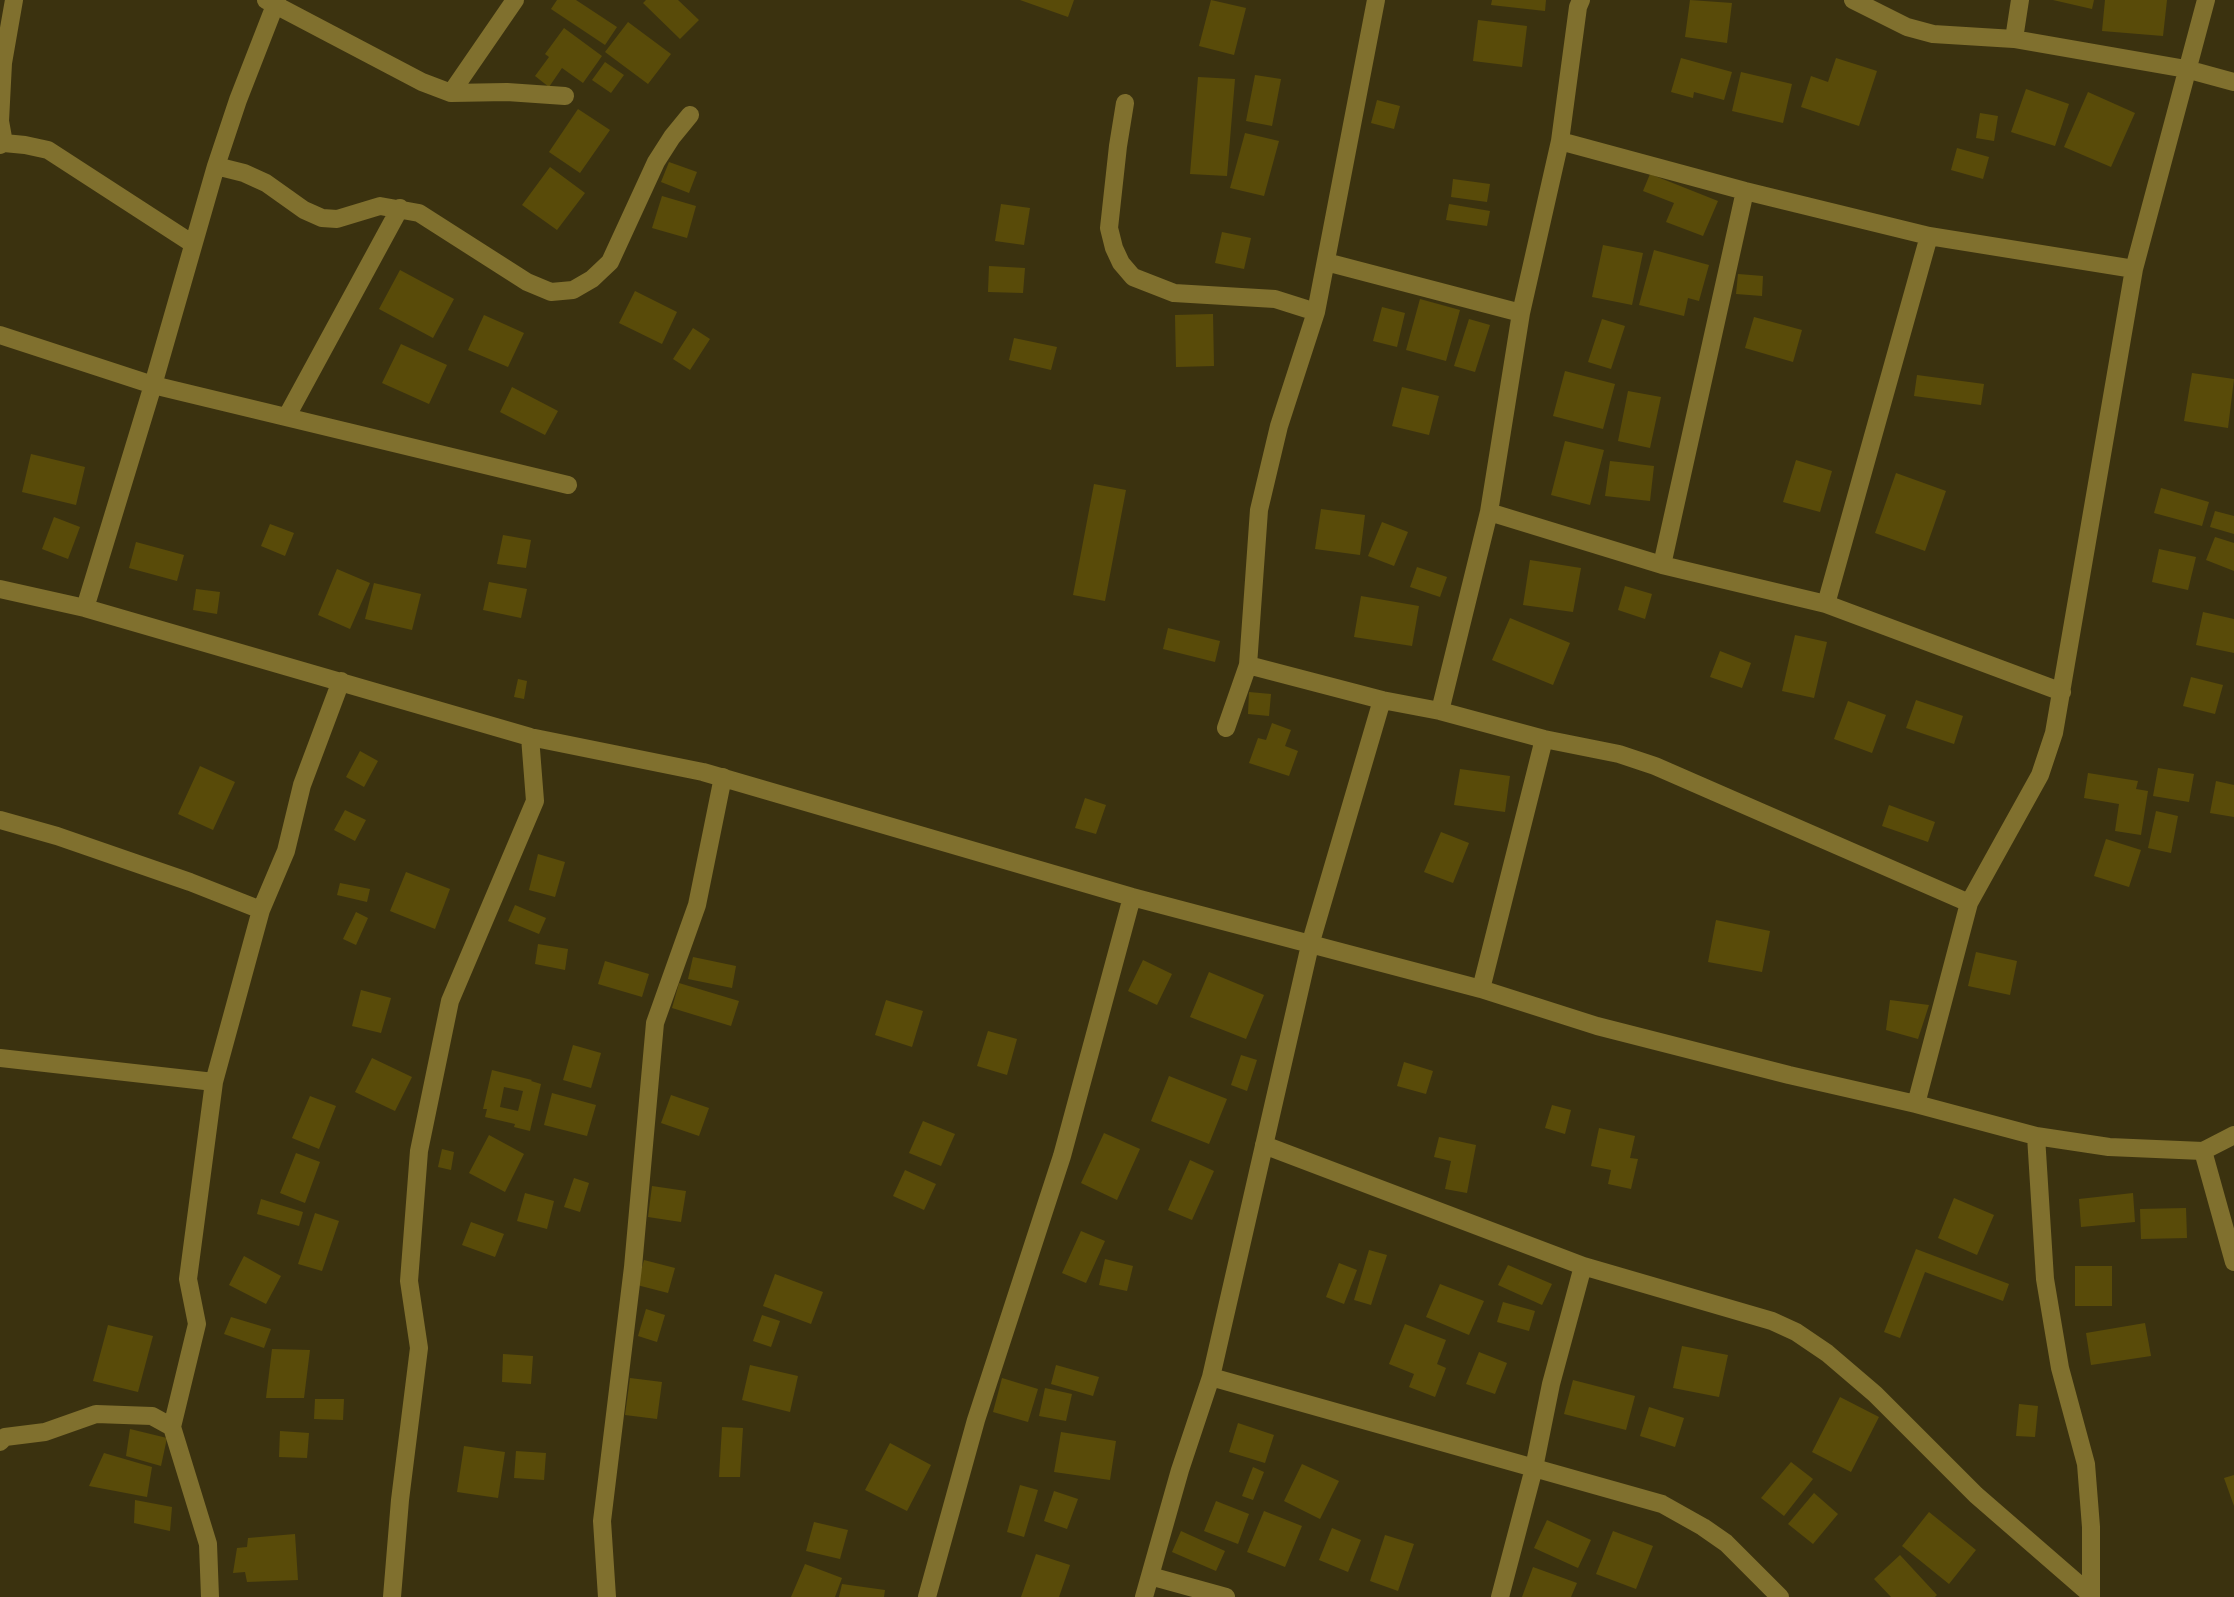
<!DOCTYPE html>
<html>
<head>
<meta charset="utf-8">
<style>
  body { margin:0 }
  canvas { display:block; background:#3b320f }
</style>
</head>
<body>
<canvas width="2234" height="1597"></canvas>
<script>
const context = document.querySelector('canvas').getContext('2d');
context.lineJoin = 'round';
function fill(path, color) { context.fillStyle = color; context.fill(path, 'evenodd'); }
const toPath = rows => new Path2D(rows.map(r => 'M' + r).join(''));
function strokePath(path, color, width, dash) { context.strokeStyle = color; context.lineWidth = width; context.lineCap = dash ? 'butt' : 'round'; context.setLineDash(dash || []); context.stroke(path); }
fill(toPath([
  [557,0,576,0,617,27,605,45,551,9],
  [646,0,678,0,699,20,680,39,643,3],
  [1020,0,1074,0,1068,17],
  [1211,0,1246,8,1234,55,1199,46],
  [1492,0,1546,0,1545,11,1491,5],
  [1690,0,1732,3,1727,43,1685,37],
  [2053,0,2094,0,2092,9],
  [2105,0,2167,0,2163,36,2102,31],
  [1478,20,1527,26,1522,67,1473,61],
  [628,22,671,54,648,84,605,52],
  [564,28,602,56,583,83,562,68,549,87,535,76,549,57,545,54],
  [1681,58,1732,72,1724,100,1694,92,1693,98,1671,92],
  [1836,58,1877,71,1859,126,1801,107,1811,76,1828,82],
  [605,62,624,75,611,93,592,80],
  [1741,72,1792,84,1783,123,1732,111],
  [1255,75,1281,79,1272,126,1246,121],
  [1198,77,1235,79,1227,176,1190,174],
  [2026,89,2069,104,2055,146,2011,132],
  [2088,92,2135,113,2111,167,2064,147],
  [1377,100,1400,106,1394,129,1371,123],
  [578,109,610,130,580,173,549,152],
  [1980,113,1998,116,1994,141,1976,138],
  [1245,133,1279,141,1264,196,1230,188],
  [1957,148,1989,157,1983,179,1951,170],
  [669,162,697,172,689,193,661,182],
  [550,167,585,193,557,230,522,205],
  [1650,174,1718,201,1703,236,1666,222,1674,203,1643,191],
  [1453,179,1490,184,1487,202,1451,197],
  [662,196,696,206,687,238,652,228],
  [1001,204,1030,208,1024,245,995,241],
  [1449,204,1490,211,1487,226,1446,220],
  [1222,232,1251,238,1244,269,1215,263],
  [1603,245,1643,253,1632,305,1592,297],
  [1654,250,1709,265,1699,301,1688,298,1684,316,1639,305],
  [989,266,1025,268,1023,293,988,292],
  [400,270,454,299,433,338,379,309],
  [1738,274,1763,276,1762,296,1736,294],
  [635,291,677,312,662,344,619,323],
  [1420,299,1460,310,1446,361,1406,350],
  [1382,307,1405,313,1397,347,1373,341],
  [1213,314,1214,366,1176,367,1175,315],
  [484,315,524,333,508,367,468,350],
  [1754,317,1802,330,1793,362,1745,348],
  [1469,319,1490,325,1475,372,1454,366],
  [1602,319,1625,326,1611,369,1588,362],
  [693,328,710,339,690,370,673,359],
  [1014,338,1057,347,1051,370,1009,360],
  [401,344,447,365,429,404,382,383],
  [1565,371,1615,384,1603,429,1553,416],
  [2192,373,2234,379,2228,428,2184,421],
  [1917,375,1984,384,1981,405,1914,396],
  [512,387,558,411,545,435,500,412],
  [1402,387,1439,396,1429,435,1392,426],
  [1628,391,1661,397,1650,448,1618,441],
  [1565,441,1604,450,1590,505,1551,495],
  [31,454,85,467,76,505,22,492],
  [1796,460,1832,471,1820,512,1783,502],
  [1610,461,1654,466,1650,501,1605,496],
  [1896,473,1946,491,1925,551,1875,533],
  [1094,484,1126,490,1105,601,1073,595],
  [2161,488,2209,502,2202,526,2154,513],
  [1321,509,1365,515,1360,555,1315,549],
  [2215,511,2234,516,2234,534,2210,527],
  [54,517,80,527,68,559,42,549],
  [1382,522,1408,532,1394,566,1368,556],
  [270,524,294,533,285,556,261,546],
  [503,535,531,540,526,568,497,564],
  [2215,537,2234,543,2234,571,2206,560],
  [136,542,184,555,177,581,129,568],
  [2159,549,2196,557,2188,590,2152,582],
  [1530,560,1581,568,1573,612,1523,605],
  [1417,567,1447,577,1440,597,1410,587],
  [337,569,370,583,350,629,318,615],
  [489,582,527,589,521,618,483,610],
  [374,583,421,594,412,630,365,619],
  [1625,586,1652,594,1645,619,1618,610],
  [196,589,220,592,217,614,193,610],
  [1361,596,1419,606,1412,646,1354,637],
  [2203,612,2234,619,2234,653,2196,645],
  [1510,618,1570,643,1553,685,1492,660],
  [1168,628,1220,641,1215,662,1163,649],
  [1795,635,1827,642,1814,698,1782,691],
  [1720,651,1751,663,1742,688,1710,677],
  [2191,677,2223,685,2215,714,2183,706],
  [518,679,527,681,524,699,514,697],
  [1249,692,1271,694,1269,716,1248,714],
  [1916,700,1963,716,1954,744,1906,728],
  [1848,701,1886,715,1872,753,1834,739],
  [1272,723,1291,730,1285,746,1298,751,1289,776,1249,763,1258,738,1266,740],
  [360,751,378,761,364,787,346,777],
  [200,766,235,782,213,830,178,814],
  [2158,768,2194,774,2189,802,2153,796],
  [1460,769,1510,776,1505,812,1454,805],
  [2088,773,2138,781,2136,789,2148,791,2141,835,2115,831,2119,804,2084,798],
  [2216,781,2234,785,2234,817,2210,813],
  [1085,798,1106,805,1096,834,1075,828],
  [1889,805,1935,822,1928,842,1882,826],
  [345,810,366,820,355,841,334,830],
  [2156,811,2178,816,2171,853,2148,848],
  [1441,832,1469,843,1453,883,1424,872],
  [2106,839,2141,850,2129,887,2094,876],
  [538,854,565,862,555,897,529,890],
  [406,872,450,889,435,929,390,911],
  [340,883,370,889,367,902,337,895],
  [515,905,546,918,539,934,508,921],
  [356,912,368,918,356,945,343,939],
  [1716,920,1770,931,1762,972,1708,962],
  [538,944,568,949,565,970,535,964],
  [1976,952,2017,961,2010,995,1968,986],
  [693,957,736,966,732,988,688,979],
  [1143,960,1172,974,1157,1005,1128,991],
  [605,961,649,974,642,997,598,984],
  [1209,972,1264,995,1246,1039,1190,1017],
  [679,983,739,1001,731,1026,672,1008],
  [361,990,391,998,381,1033,352,1026],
  [886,1000,923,1011,912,1047,875,1035],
  [1890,1000,1929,1005,1918,1039,1886,1030],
  [988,1031,1017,1039,1007,1075,977,1066],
  [573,1045,601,1053,591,1088,563,1080],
  [1241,1055,1257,1060,1247,1091,1231,1085],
  [372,1058,412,1077,395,1111,355,1092],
  [1404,1062,1433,1071,1426,1094,1397,1086],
  [492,1070,532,1080,531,1081,541,1084,530,1131,514,1127,515,1124,485,1117,487,1109,483,1109],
  [504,1087,523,1091,518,1111,500,1107],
  [1169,1076,1227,1099,1209,1144,1151,1121],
  [552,1093,596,1105,587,1136,544,1125],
  [671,1095,709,1108,699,1136,661,1123],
  [310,1096,336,1106,319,1149,292,1138],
  [1552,1105,1571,1110,1565,1134,1545,1128],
  [923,1121,955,1134,941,1166,909,1153],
  [1599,1128,1635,1136,1630,1158,1638,1159,1631,1189,1608,1184,1611,1170,1591,1166],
  [1104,1133,1140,1149,1117,1200,1081,1183],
  [489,1135,524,1154,505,1192,469,1173],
  [1439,1137,1476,1145,1467,1193,1445,1189,1451,1161,1434,1157],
  [442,1149,454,1152,451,1170,438,1167],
  [296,1153,320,1162,305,1203,280,1193],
  [1190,1160,1214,1171,1192,1220,1168,1210],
  [905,1170,936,1184,924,1210,893,1196],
  [574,1178,589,1183,580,1212,564,1207],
  [652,1186,686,1191,681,1222,648,1217],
  [525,1193,554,1201,547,1229,517,1221],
  [2133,1193,2135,1222,2081,1227,2079,1199],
  [1954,1198,1994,1215,1977,1255,1938,1238],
  [261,1199,303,1212,299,1226,257,1214],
  [2186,1208,2187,1238,2141,1239,2140,1209],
  [315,1213,339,1221,322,1271,298,1264],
  [471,1222,504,1234,495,1257,462,1245],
  [1081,1231,1105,1241,1086,1283,1062,1273],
  [1916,1249,2009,1284,2003,1301,1925,1272,1900,1338,1884,1332],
  [1369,1250,1387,1255,1371,1305,1354,1300],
  [244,1256,281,1276,266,1304,229,1285],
  [1105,1259,1133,1266,1127,1291,1099,1285],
  [644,1260,675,1268,668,1293,637,1285],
  [1339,1263,1357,1270,1344,1304,1326,1297],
  [1508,1265,1552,1284,1542,1305,1498,1285],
  [2075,1266,2112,1266,2112,1306,2075,1306],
  [775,1274,823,1292,811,1324,763,1306],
  [1440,1284,1484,1301,1469,1335,1426,1317],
  [1503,1302,1535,1311,1529,1331,1497,1322],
  [646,1309,665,1315,657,1342,638,1336],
  [762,1315,780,1321,771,1347,753,1341],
  [231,1317,271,1329,264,1348,224,1334],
  [2145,1323,2151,1356,2091,1365,2086,1333],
  [1405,1324,1446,1340,1437,1364,1446,1368,1435,1397,1409,1387,1414,1374,1389,1364],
  [108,1325,153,1336,138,1392,93,1381],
  [1682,1346,1728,1355,1719,1397,1673,1388],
  [272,1349,310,1350,304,1398,266,1398],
  [1479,1352,1507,1363,1495,1394,1466,1384],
  [503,1354,533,1356,531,1384,502,1382],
  [750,1365,798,1376,790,1412,742,1400],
  [1056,1365,1099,1377,1093,1396,1051,1384],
  [630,1378,662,1382,657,1419,625,1415],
  [1002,1378,1038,1389,1028,1422,993,1412],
  [1573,1380,1635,1396,1626,1430,1564,1414],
  [1045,1388,1072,1394,1066,1421,1039,1416],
  [1840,1397,1879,1417,1851,1472,1812,1452],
  [315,1399,344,1399,343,1420,314,1419],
  [2019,1404,2038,1406,2035,1437,2016,1436],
  [1649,1407,1684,1418,1675,1447,1640,1436],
  [1238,1423,1274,1435,1265,1463,1229,1452],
  [722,1427,743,1428,740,1477,719,1477],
  [130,1429,167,1438,161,1466,126,1456],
  [280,1431,309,1433,307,1458,279,1457],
  [1061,1432,1116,1441,1110,1480,1054,1472],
  [890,1443,931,1465,907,1511,865,1490],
  [464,1446,505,1452,498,1498,457,1492],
  [516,1451,546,1453,544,1480,514,1478],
  [104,1453,152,1467,147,1497,89,1486],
  [1791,1462,1813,1479,1784,1516,1761,1498],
  [1302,1464,1339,1481,1320,1519,1284,1501],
  [1253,1467,1264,1472,1253,1500,1242,1496],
  [2234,1475,2234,1506,2224,1478],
  [1020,1485,1038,1490,1024,1537,1007,1532],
  [1054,1491,1078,1499,1067,1529,1044,1521],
  [1814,1493,1838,1514,1813,1544,1788,1524],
  [135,1500,172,1507,170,1531,134,1523],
  [1216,1501,1249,1514,1238,1544,1204,1531],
  [1264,1511,1302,1526,1285,1567,1247,1552],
  [1929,1512,1976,1550,1949,1584,1902,1546],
  [1547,1520,1591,1540,1578,1568,1534,1548],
  [814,1522,848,1530,840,1559,806,1551],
  [1332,1528,1361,1540,1348,1572,1319,1560],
  [1181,1531,1225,1551,1216,1571,1172,1552],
  [1613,1531,1653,1546,1636,1589,1596,1574],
  [295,1534,298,1580,247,1582,245,1572,233,1573,237,1548,247,1547,248,1538],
  [1385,1535,1414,1544,1398,1591,1370,1581],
  [1036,1554,1070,1565,1059,1597,1021,1597],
  [1900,1555,1937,1595,1935,1597,1891,1597,1874,1579],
  [805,1564,842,1578,835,1597,791,1597],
  [1533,1567,1577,1583,1571,1597,1522,1597],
  [842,1584,885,1590,884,1597,839,1597]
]), '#594b09');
strokePath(toPath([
  [266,0,422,82,451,93,507,92,565,96],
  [1853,0,1907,27,1933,34,2014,39,2186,69,2234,82],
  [2014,39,2020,0],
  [451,93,515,0],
  [1125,103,1118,146,1109,228,1114,248,1121,263,1133,277,1174,293,1275,299,1316,312],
  [1560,141,1745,191,1929,236,2134,269],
  [4,143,0,121,3,63,14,0],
  [0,145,4,143,25,145,48,150,193,244],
  [216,166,244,173,266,183,304,210,322,218,337,219,380,206,419,213,527,282,551,292,573,290,592,279,610,262,656,162,672,137,690,115],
  [1326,262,1521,313],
  [0,335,153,385,568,485],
  [287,416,400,208],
  [1489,512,1662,565,1826,604,2062,692],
  [1662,565,1745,191],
  [0,589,85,608,530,737,703,772,1132,897,1481,989,1597,1026,1789,1075,1916,1104,2036,1136,2109,1147,2203,1151,2234,1135],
  [1826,604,1929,236],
  [85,608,153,385,216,166,238,100,277,0],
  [1248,665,1382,700,1440,711,1544,739,1619,754,1655,766,1969,903],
  [1440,711,1489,512,1521,313,1560,141,1578,7,1581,0],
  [1226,728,1248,665,1259,510,1279,426,1316,312,1376,0],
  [0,820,57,836,190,882,261,910],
  [1481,989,1544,739],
  [0,1058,214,1082],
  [1916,1104,1969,903,2040,775,2054,733,2134,269,2206,0],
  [2036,1136,2045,1279,2060,1368,2086,1464,2091,1527,2091,1597],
  [1264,1145,1583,1266,1772,1321,1796,1332,1827,1353,1875,1394,1976,1495,2090,1594],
  [2203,1151,2234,1262],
  [1211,1377,1662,1504,1703,1527,1726,1543,1780,1597],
  [0,1442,5,1437,45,1432,96,1414,152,1416,172,1427],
  [1150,1576,1226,1597],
  [210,1597,208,1544,172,1427,197,1324,188,1279,214,1082,261,910,286,851,302,785,341,681],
  [392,1597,400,1500,419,1348,409,1281,419,1151,450,1001,535,801,530,737],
  [607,1597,602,1521,633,1267,655,1023,697,905,723,777],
  [927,1597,976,1420,1062,1156,1132,897],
  [1144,1597,1180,1470,1211,1377,1310,945,1382,700],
  [1500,1597,1534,1468,1551,1384,1583,1266]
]), '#80702e', 18);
</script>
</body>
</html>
